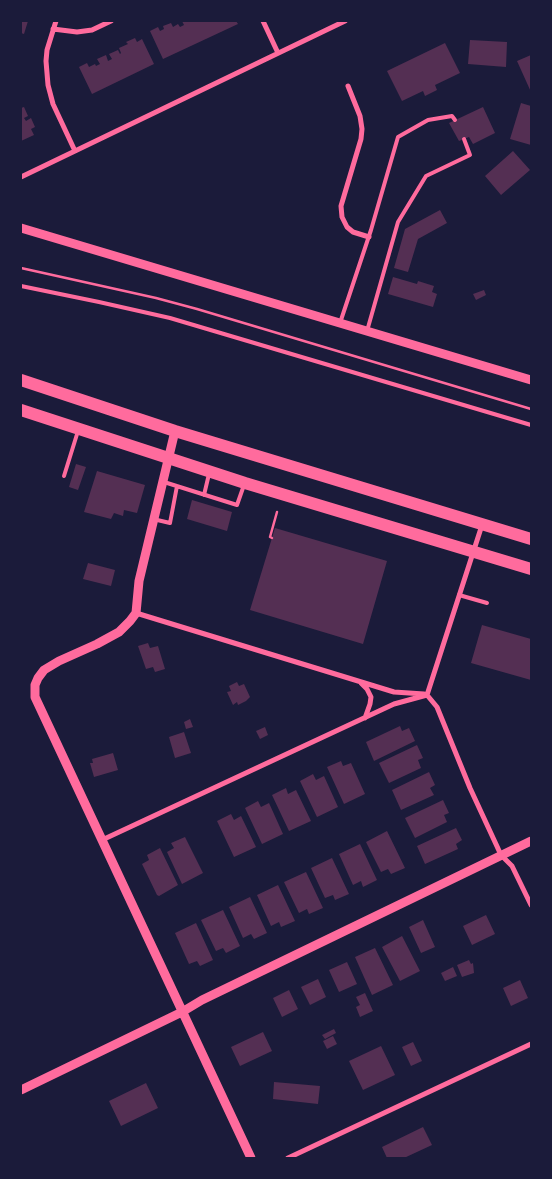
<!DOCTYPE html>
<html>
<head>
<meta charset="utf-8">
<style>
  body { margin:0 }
  #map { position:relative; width:552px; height:1179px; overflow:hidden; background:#1b1b3a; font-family:"Roboto Condensed",sans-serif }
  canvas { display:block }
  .frame { position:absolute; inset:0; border:22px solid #1b1b3a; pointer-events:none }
</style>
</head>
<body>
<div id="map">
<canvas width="552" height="1179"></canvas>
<div class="frame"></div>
</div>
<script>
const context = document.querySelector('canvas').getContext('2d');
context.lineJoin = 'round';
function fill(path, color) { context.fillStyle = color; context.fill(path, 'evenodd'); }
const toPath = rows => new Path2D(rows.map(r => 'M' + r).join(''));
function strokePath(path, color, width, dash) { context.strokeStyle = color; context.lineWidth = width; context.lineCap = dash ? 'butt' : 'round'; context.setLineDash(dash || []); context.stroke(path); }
fill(toPath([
  [21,21,28,21,24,34,21,33],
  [182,21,236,21,238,24,163,59,150,31,158,27,160,31,164,29,163,26,171,23,173,27,178,24,180,27,184,25],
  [135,38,137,42,142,39,154,64,92,94,79,67,87,63,89,67,95,64,96,66,100,64,97,59,106,55,108,61,112,59,109,54,118,50,120,54,121,53,119,48,128,44,126,42],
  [470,40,507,42,506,67,468,64],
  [445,43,460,73,435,85,437,90,425,96,423,91,402,101,387,71],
  [531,55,531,92,517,61],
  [521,103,531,106,531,145,510,139],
  [24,107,28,116,24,118,26,121,31,118,35,127,31,129,34,135,21,141,21,108],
  [483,107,495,133,473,144,469,137,459,141,449,123],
  [513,151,530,170,501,195,485,176],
  [440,210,447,223,418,239,408,272,394,268,405,229],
  [393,277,417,284,418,281,434,286,432,292,437,294,433,307,388,294],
  [484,290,486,295,476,300,473,294],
  [76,464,86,467,78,490,69,487],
  [97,471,145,485,137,513,124,510,123,516,114,513,111,519,84,512],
  [192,500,232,512,227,531,187,519],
  [275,528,387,561,363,644,250,610],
  [88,563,115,570,111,586,83,579],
  [482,625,531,639,531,680,471,663],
  [148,643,150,648,158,646,165,669,155,672,153,667,146,669,138,646],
  [237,682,239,686,244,684,250,697,246,701,238,705,237,702,233,705,227,692,231,691,229,686],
  [190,719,193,727,186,729,184,722],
  [400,726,402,731,409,728,415,741,374,761,366,742],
  [265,727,268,735,260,739,256,731],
  [184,732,191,753,175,758,169,737],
  [417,745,423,758,418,760,421,768,389,783,379,763],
  [113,753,118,770,94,777,90,763,93,763,92,759],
  [341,761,343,766,351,763,365,794,344,804,327,767],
  [429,772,435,785,430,788,434,795,401,810,392,790],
  [313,774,316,780,324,776,338,807,317,817,300,781],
  [286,788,288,794,296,790,311,821,289,831,272,795],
  [443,800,449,813,444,815,447,822,415,838,405,818],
  [258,801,261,807,269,803,283,834,262,844,245,808],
  [231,814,234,820,241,816,256,847,234,857,217,821],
  [456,828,462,840,456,844,458,849,425,864,417,846],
  [387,831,405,868,391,874,388,869,381,872,366,842],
  [185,837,203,873,182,884,167,852,174,848,171,843],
  [360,844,377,880,363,887,361,881,353,885,339,854],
  [160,848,178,885,159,896,157,895,142,864,149,860,147,855],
  [332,858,349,894,335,900,333,895,325,898,311,868],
  [306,872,323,908,309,914,307,909,299,913,284,882],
  [278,885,295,921,281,927,279,922,271,926,257,895],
  [250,897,267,933,254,939,251,934,243,938,229,907],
  [223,910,240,946,226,953,223,948,216,951,201,920],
  [486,915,495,934,472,945,463,926],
  [423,920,435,947,421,953,409,927],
  [196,923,213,960,200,966,197,961,189,964,175,933],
  [402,936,420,971,400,981,382,947],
  [375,948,393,985,372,995,355,957],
  [469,960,471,964,473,963,474,973,462,977,457,965],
  [347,962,357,984,339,992,329,970],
  [453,967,457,976,445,981,441,973],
  [318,979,326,997,310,1005,301,987],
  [520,980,528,998,511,1006,503,988],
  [289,990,298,1009,282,1017,273,998],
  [365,993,373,1011,360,1017,356,1007,360,1005,356,997],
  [334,1029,336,1033,325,1039,322,1035],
  [263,1032,272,1051,240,1066,231,1047],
  [333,1036,337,1044,327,1049,323,1041],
  [413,1042,422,1061,411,1066,402,1047],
  [381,1046,395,1075,363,1090,349,1061],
  [274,1082,320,1086,318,1104,273,1099],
  [146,1083,158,1108,121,1126,109,1101],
  [423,1127,432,1145,404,1158,387,1158,382,1147]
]), '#542f53');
strokePath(toPath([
  [21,268,156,298,197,309,531,409],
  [272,538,270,537,277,512]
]), '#ff6b9d', 2.5);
strokePath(toPath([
  [21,286,99,302,170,318,531,425],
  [340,323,371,230,398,137,428,120,452,116,455,120],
  [367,331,398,222,426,176,470,155,464,139],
  [64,476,78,431],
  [164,482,237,505,244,485],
  [204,495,209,474],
  [153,519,170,523,177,486],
  [459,595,487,603]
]), '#ff6b9d', 4);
strokePath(toPath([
  [56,21,47,50,46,61,48,85,53,104,75,151],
  [263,21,278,53],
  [53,29,77,32,92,30,111,21],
  [348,86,360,116,362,129,361,139,341,206,342,217,347,227,353,232,369,237],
  [21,177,345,21],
  [136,613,394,692,424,694],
  [361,683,367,689,371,697,370,704,365,718],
  [427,695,437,707,470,788,501,855,512,866,531,905],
  [427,695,482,525],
  [102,840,394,704,427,695],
  [288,1158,531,1044]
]), '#ff6b9d', 5);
strokePath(toPath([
  [21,228,531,380],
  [175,431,139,581,136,613,130,621,119,632,97,644,59,661,44,670,38,678,35,685,35,697,251,1158],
  [21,1090,182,1012,202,1000,531,841]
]), '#ff6b9d', 9);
strokePath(toPath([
  [21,380,175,431,531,539],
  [21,410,245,483,531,569]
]), '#ff6b9d', 12);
</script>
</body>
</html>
